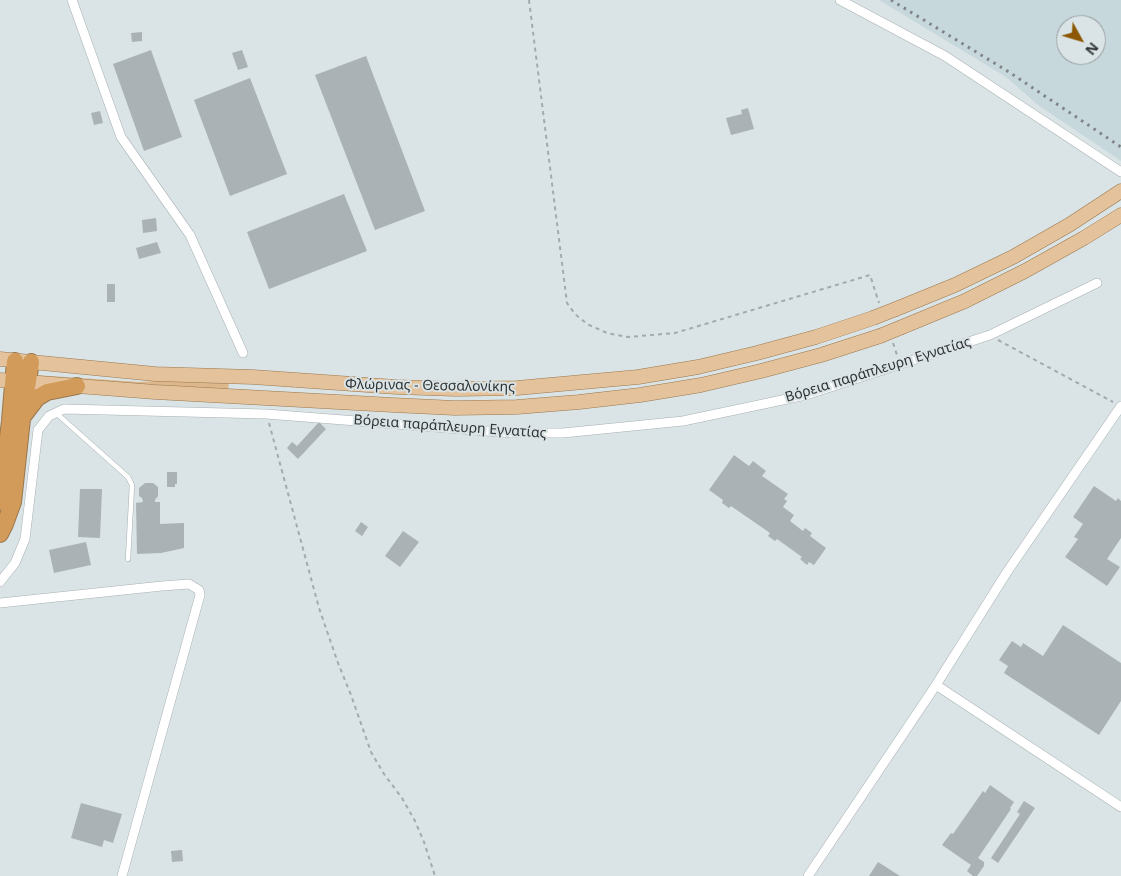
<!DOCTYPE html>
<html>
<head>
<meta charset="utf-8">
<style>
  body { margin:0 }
  #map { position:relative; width:1121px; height:876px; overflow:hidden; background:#dae3e5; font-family:"Noto Sans",sans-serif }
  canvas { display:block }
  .north { position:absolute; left:1056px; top:15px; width:50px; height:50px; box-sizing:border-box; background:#dae3e5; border:1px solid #969d9f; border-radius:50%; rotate:129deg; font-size:14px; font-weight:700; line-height:20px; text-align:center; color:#313435 }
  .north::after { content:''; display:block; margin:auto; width:18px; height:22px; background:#8c5805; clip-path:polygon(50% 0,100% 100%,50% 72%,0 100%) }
</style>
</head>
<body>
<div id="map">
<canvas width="1121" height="876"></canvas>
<div class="north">N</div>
</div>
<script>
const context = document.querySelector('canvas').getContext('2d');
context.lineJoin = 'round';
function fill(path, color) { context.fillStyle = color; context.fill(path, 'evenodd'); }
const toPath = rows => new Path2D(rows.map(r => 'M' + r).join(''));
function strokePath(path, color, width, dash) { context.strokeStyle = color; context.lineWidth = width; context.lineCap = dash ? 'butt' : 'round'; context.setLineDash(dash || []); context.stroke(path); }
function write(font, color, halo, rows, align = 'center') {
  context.font = font + ' "Noto Sans",sans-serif'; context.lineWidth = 4; context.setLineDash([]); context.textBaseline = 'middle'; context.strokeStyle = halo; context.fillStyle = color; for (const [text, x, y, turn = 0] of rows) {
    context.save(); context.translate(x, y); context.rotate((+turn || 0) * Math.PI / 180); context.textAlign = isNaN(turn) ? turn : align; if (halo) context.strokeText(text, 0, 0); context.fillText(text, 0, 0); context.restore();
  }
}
fill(toPath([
  [879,0,1121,0,1121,161,1038,105,1006,77],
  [1066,25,1096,25,1096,55,1066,55]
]), '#c7d8dd');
fill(toPath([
  [35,375,140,382,188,379,229,382,228,390,35,377]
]), '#ddb78c');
fill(toPath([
  [142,32,142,41,132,42,131,33],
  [151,50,182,137,144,151,113,64],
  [242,50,248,67,238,70,232,53],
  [366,56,425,211,375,230,315,75],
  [250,78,287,174,230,196,194,100],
  [748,108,754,129,731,135,726,118,742,114,741,110],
  [100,111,103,123,94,125,91,113],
  [344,194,367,251,269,289,247,232],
  [156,218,157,231,143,233,142,220],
  [157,242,161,253,139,259,136,248],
  [107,284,115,284,115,302,107,302],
  [319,422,326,429,298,459,287,448,292,442,297,446],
  [734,455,749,466,753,461,766,471,762,476,788,494,784,499,787,501,783,507,794,515,790,521,803,531,805,528,812,533,810,536,826,548,814,565,809,562,807,565,800,559,802,557,777,539,775,541,768,536,770,533,731,506,729,508,722,503,723,500,709,490],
  [167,472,177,472,177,484,175,484,175,487,167,487],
  [145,483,153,483,158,487,158,496,155,500,155,502,160,502,160,524,184,523,184,548,161,553,137,554,136,503,143,502,142,498,139,496,139,488],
  [1094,486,1116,501,1118,498,1121,501,1121,538,1107,559,1120,567,1107,586,1065,557,1078,539,1074,537,1083,524,1073,517],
  [80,489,102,489,100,538,78,537],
  [361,522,368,527,362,536,355,531],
  [403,531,419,542,400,567,385,556],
  [86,542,91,565,54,573,49,550],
  [1063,625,1121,663,1121,701,1099,735,1004,673,1008,666,999,660,1012,641,1021,647,1023,643,1043,656],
  [990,785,1014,802,1010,808,1011,809,978,858,984,862,984,866,977,876,973,876,967,871,971,865,942,845,951,833,953,834,983,791,985,793],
  [1024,801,1035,808,998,863,991,858,1020,814,1017,812],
  [81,803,122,814,113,843,104,840,102,847,71,838],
  [182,850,183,861,172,862,171,851],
  [878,862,900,876,869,876]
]), '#aab2b5');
const lane = toPath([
  [56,413,128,477,132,485,128,559]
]);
const street = toPath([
  [72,0,121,137,190,235,243,353],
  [840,0,945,56,1121,172],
  [0,582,15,563,25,539,38,430,49,416,64,409,266,414,512,433,563,433,683,421,806,395,990,335,1097,283],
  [0,603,162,586,189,584,199,590,200,595,122,876],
  [936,685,1121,807],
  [808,876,936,685,1007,572,1121,406]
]);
const primary = toPath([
  [896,309,955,285,1013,257,1069,225,1121,191],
  [902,327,965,301,1025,271,1084,238,1121,215],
  [0,359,155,374,253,377,396,387,456,389,517,388,638,377,698,367,757,353,816,337,873,318],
  [0,380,155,392,393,405,455,408,517,407,579,402,640,395,701,385,761,371,821,355,880,336]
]);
const highway = toPath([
  [24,415,37,398,47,392,77,386],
  [0,502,10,421,15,361],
  [0,534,5,524,13,502,22,419,31,362]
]);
strokePath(lane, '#a8b0b3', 5.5);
strokePath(street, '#a8b0b3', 10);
strokePath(primary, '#9a774d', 15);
strokePath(highway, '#9a774d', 18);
strokePath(toPath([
  [529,0,567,303,575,314,587,324,607,333,628,337,675,333,870,275,879,303],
  [998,340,1113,402],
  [893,343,897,355],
  [269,423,319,608,338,663,351,695,371,752,384,774,402,798,415,821,424,842,435,876]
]), '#a3aaac', 2, [4, 4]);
strokePath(lane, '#fff', 4.5);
strokePath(street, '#fff', 9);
strokePath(primary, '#e4c39c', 14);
strokePath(highway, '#d29b5a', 16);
strokePath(toPath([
  [891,0,1009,72,1121,147]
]), '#7f8586', 3, [2.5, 5]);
const primaryBridge = toPath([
  [873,318,896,309],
  [880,336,902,327]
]);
strokePath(primaryBridge, '#9a774d', 15, []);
strokePath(primaryBridge, '#e4c39c', 14);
write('14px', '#313435', '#dae3e5', [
  ["Βόρεια παράπλευρη Εγνατίας",878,370,-17],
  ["Φλώρινας - Θεσσαλονίκης",430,386,1],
  ["Βόρεια παράπλευρη Εγνατίας",450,427,4]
]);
</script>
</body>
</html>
